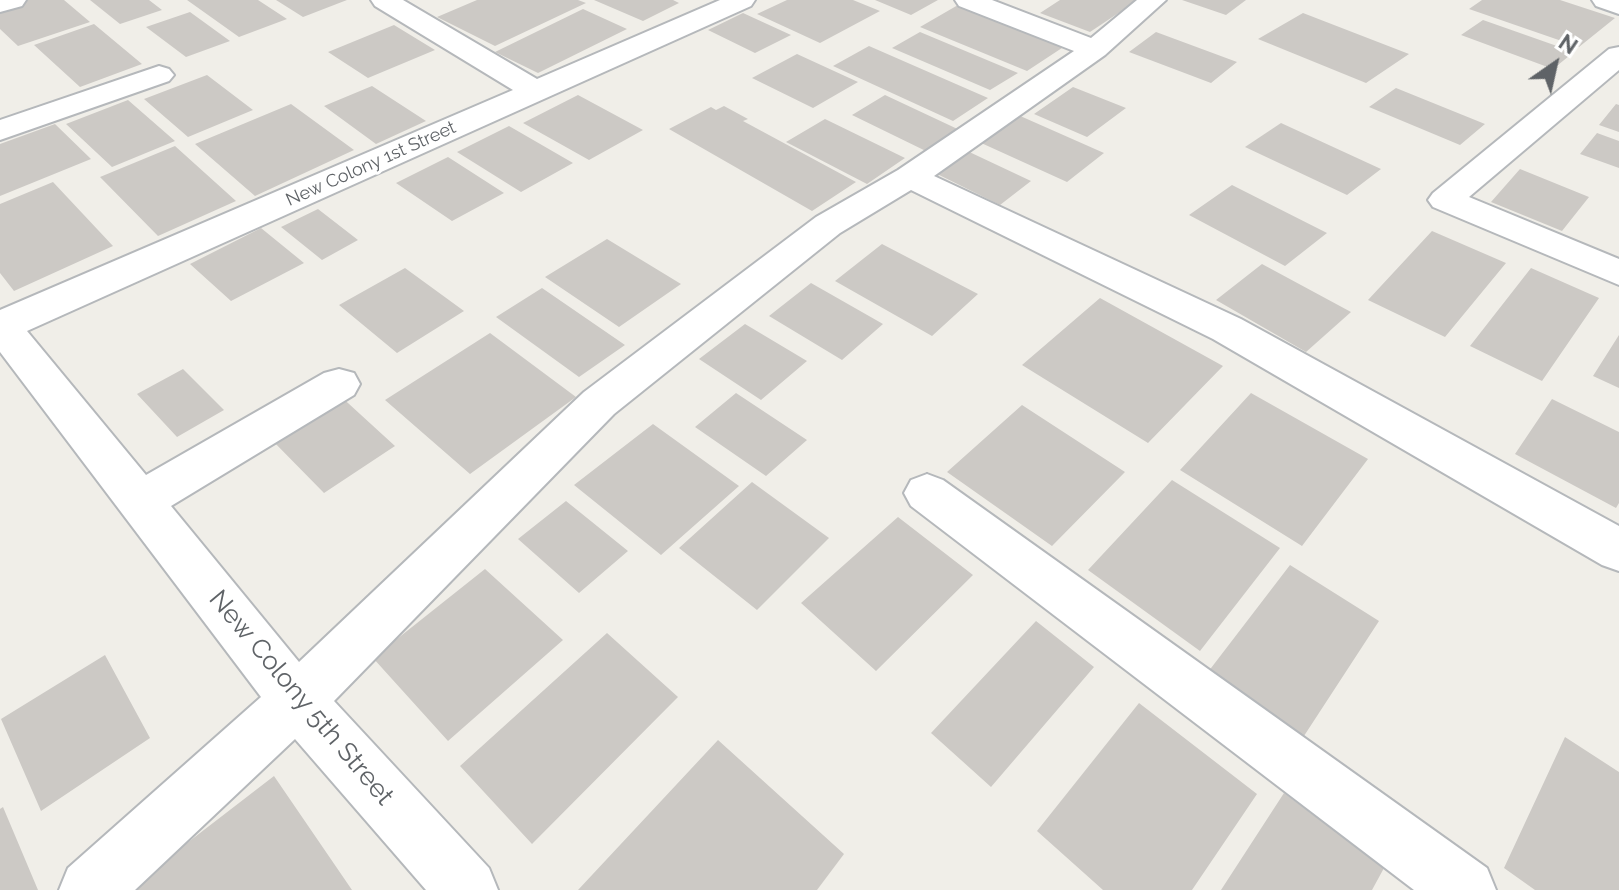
<!DOCTYPE html>
<html>
<head>
<meta charset="utf-8">
<style>
  body { margin:0 }
  #map { position:relative; width:1619px; height:890px; overflow:hidden; background:#f0eee8; font-family:Raleway,sans-serif }
  canvas { display:block }
  .north { position:absolute; left:1515px; top:24px; width:80px; height:80px; -webkit-text-stroke:6px #fff; paint-order:stroke; rotate:34deg; font-size:22px; font-weight:700; line-height:32px; text-align:center; color:#5f6367 }
  .north::after { content:''; display:block; margin:auto; width:28px; height:36px; background:#5f6367; clip-path:polygon(50% 0,100% 100%,50% 72%,0 100%) }
</style>
</head>
<body>
<div id="map">
<canvas width="1619" height="890"></canvas>
<div class="north">N</div>
</div>
<script>
const context = document.querySelector('canvas').getContext('2d');
context.lineJoin = 'round';
function fill(path, color) { context.fillStyle = color; context.fill(path, 'evenodd'); }
const toPath = rows => new Path2D(rows.map(r => 'M' + r).join(''));
function strokePath(path, color, width, dash) { context.strokeStyle = color; context.lineWidth = width; context.lineCap = dash ? 'butt' : 'round'; context.setLineDash(dash || []); context.stroke(path); }
function write(font, color, halo, rows, align = 'center') {
  context.font = font + ' Raleway,sans-serif'; context.lineWidth = 6; context.setLineDash([]); context.textBaseline = 'middle'; context.strokeStyle = halo; context.fillStyle = color; for (const [text, x, y, turn = 0] of rows) {
    context.save(); context.translate(x, y); context.rotate((+turn || 0) * Math.PI / 180); context.textAlign = isNaN(turn) ? turn : align; if (halo) context.strokeText(text, 0, 0); context.fillText(text, 0, 0); context.restore();
  }
}
fill(toPath([
  [28,0,64,0,90,22,18,46,0,29,0,9],
  [90,0,149,0,162,10,120,24],
  [187,0,258,0,287,19,239,37],
  [276,0,347,0,303,17],
  [477,0,578,0,586,3,495,46,437,17],
  [594,0,673,0,679,3,643,21],
  [787,0,853,0,880,11,820,43,757,14],
  [875,0,938,0,911,15],
  [1060,0,1138,0,1090,32,1040,13],
  [1182,0,1246,0,1226,15],
  [1482,0,1560,0,1615,18,1579,47,1469,9],
  [958,5,1065,46,1027,71,920,27],
  [583,9,627,29,538,73,495,52],
  [190,12,230,41,186,57,146,27],
  [743,13,791,35,755,53,708,30],
  [1303,13,1409,54,1366,83,1258,39],
  [1483,20,1574,52,1553,69,1461,35],
  [94,24,142,64,80,87,34,45],
  [394,25,435,50,368,78,328,52],
  [920,32,1018,73,990,90,892,48],
  [1156,32,1237,62,1211,83,1129,52],
  [869,46,988,98,953,121,833,66],
  [797,54,858,82,813,108,752,78],
  [207,75,253,110,188,137,144,99],
  [372,86,426,121,376,144,324,106],
  [1073,87,1126,108,1087,137,1034,114],
  [1396,88,1485,124,1460,145,1369,107],
  [578,95,643,130,589,160,523,123],
  [885,95,966,133,934,155,852,115],
  [128,100,175,141,112,167,66,124],
  [291,104,354,150,255,196,195,144],
  [1616,104,1619,105,1619,132,1599,125],
  [724,106,748,119,743,121,856,182,812,211,669,129,711,107,716,110],
  [1018,115,1104,153,1067,182,979,142],
  [825,119,905,158,867,184,786,142],
  [1281,123,1381,169,1347,195,1245,147],
  [55,124,91,159,0,196,0,144],
  [509,126,573,163,521,192,457,152],
  [1597,133,1619,141,1619,168,1580,154],
  [175,146,236,201,158,236,100,177],
  [963,149,1031,181,1000,205,931,171],
  [448,157,504,193,452,221,396,183],
  [1520,169,1589,197,1562,231,1491,202],
  [53,182,113,246,14,291,0,273,0,204],
  [1232,185,1327,233,1285,266,1189,215],
  [318,209,358,240,322,260,281,227],
  [261,228,304,263,231,301,190,264],
  [1432,231,1506,263,1445,337,1368,300],
  [607,239,681,284,619,327,545,277],
  [882,244,978,294,932,336,835,281],
  [1262,264,1351,312,1306,352,1216,300],
  [405,268,464,311,397,353,339,305],
  [1531,268,1599,298,1542,381,1470,346],
  [811,283,883,324,842,360,769,316],
  [542,288,625,345,579,377,496,317],
  [1100,298,1223,366,1148,443,1022,365],
  [745,324,807,361,761,400,699,359],
  [490,333,576,397,470,474,385,400],
  [1619,335,1619,388,1593,376],
  [183,369,224,410,177,437,137,394],
  [337,393,395,446,324,493,268,436],
  [736,393,807,440,766,476,695,427],
  [1251,393,1368,459,1302,546,1180,470],
  [1552,399,1619,432,1619,503,1616,508,1515,454],
  [1022,405,1125,472,1052,546,947,472],
  [653,424,739,486,661,555,574,485],
  [1172,480,1280,548,1200,651,1088,570],
  [752,482,829,538,757,610,679,548],
  [566,501,628,551,579,593,518,539],
  [898,517,973,575,876,671,801,603],
  [1290,565,1379,621,1302,739,1208,672],
  [485,569,563,640,448,741,373,658],
  [1036,621,1094,667,991,787,931,733],
  [607,633,678,697,532,844,460,766],
  [105,655,150,738,41,811,1,719],
  [1139,703,1257,794,1192,890,1103,890,1037,831],
  [1565,737,1619,772,1619,890,1535,890,1504,868],
  [718,740,844,854,817,890,578,890],
  [274,776,352,890,126,890],
  [1284,793,1384,868,1372,890,1221,890],
  [3,807,38,890,0,890,0,809]
]), '#ccc9c5');
const minor = toPath([
  [0,0,26,0,22,6,0,12,0,0],
  [371,0,403,0,537,79,720,0,755,0,751,6,27,331,146,475,324,373,339,369,354,373,360,384,354,395,171,506,299,662,584,392,816,217,898,170,1074,51,959,6,955,0,992,0,1091,38,1137,0,1166,0,1105,55,934,176,1241,319,1619,526,1619,571,1602,565,1213,339,911,190,840,233,614,414,334,701,489,868,498,890,426,890,295,739,135,890,59,890,68,868,261,697,0,352,0,310,513,90,375,6,371,0],
  [1619,47,1619,70,1469,197,1619,259,1619,285,1433,207,1428,200,1433,193,1609,49,1619,47],
  [159,66,169,69,174,75,169,81,0,140,0,120,159,66],
  [927,474,943,480,1487,868,1496,890,1414,890,911,506,904,493,911,480,927,474]
]);
const tertiary = toPath([
  [1592,0,1619,0,1619,14,1596,6,1592,0]
]);
strokePath(minor, '#b5b8bb', 4);
strokePath(tertiary, '#b5b8bb', 4);
fill(minor, '#fff');
fill(tertiary, '#fff');
write('18px', '#5f6367', '#fff', [
  ["New Colony 1st Street",371,164,-24]
]);
write('26px', '#5f6367', '#fff', [
  ["New Colony 5th Street",301,698,50]
]);
</script>
</body>
</html>
